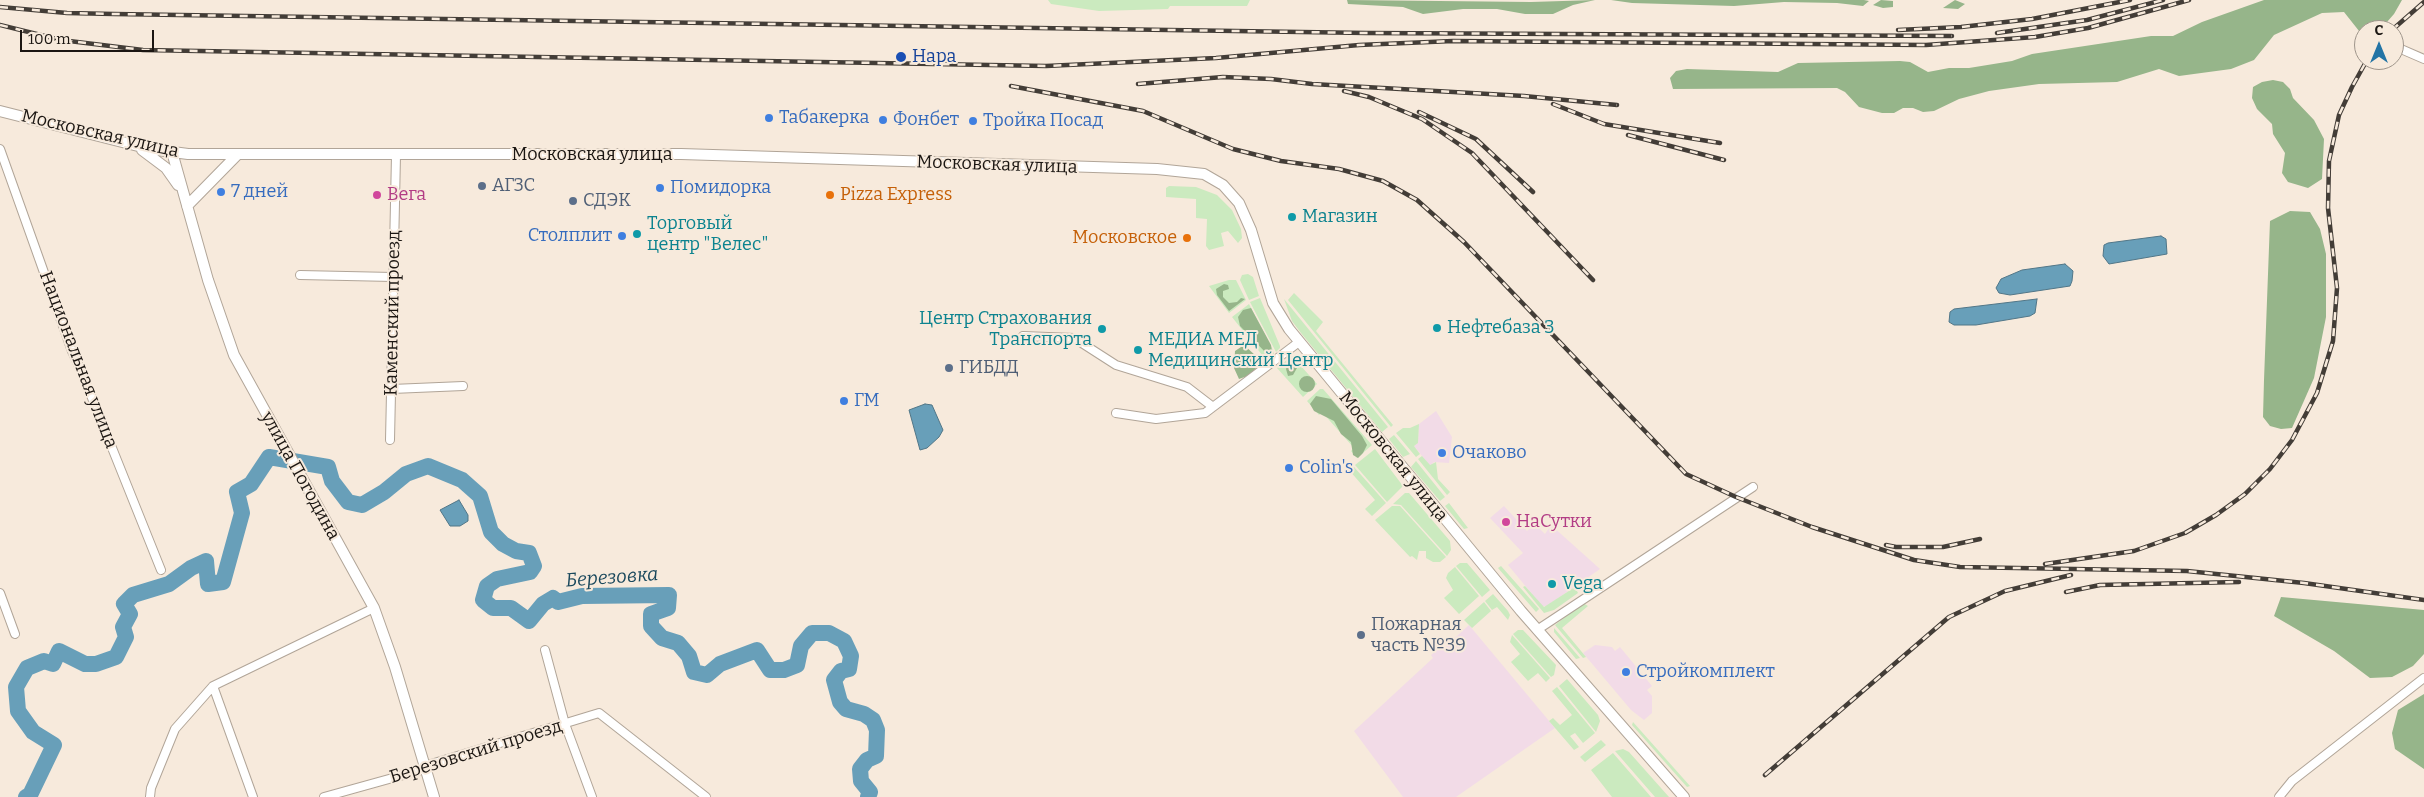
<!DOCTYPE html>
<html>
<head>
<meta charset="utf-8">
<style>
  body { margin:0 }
  #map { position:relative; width:2424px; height:797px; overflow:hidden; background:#f7eadc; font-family:Bitter,serif }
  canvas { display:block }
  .north { position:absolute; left:2354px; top:20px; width:50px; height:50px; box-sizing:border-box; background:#f7eadc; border:1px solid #9f958b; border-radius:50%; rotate:0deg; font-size:14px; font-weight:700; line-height:20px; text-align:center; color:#1b1612 }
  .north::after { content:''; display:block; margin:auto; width:18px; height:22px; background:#2374a5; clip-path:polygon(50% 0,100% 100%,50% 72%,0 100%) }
  .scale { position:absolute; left:20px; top:30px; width:134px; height:22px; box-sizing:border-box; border:2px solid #1b1612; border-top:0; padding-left:6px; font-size:15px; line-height:18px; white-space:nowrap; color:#1b1612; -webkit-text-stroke:4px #f7eadc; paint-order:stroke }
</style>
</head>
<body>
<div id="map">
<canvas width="2424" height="797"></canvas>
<div class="north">С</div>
<div class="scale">100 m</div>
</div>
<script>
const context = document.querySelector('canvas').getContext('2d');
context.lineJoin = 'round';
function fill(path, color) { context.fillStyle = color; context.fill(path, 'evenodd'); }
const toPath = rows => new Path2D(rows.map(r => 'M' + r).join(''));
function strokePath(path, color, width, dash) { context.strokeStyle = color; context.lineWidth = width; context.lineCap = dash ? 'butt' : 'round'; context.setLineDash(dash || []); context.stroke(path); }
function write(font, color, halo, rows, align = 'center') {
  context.font = font + ' Bitter,serif'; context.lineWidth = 4; context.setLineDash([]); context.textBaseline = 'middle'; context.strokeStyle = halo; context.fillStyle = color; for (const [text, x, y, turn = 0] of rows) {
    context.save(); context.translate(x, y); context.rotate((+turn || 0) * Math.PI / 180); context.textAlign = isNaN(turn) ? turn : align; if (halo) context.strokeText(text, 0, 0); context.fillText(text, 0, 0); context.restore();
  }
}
fill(toPath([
  [1436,411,1452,437,1449,463,1434,462,1430,466,1414,446,1418,443,1419,424],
  [1504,506,1527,531,1535,524,1545,534,1551,525,1600,569,1547,606,1542,606,1508,565,1523,553,1490,518],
  [1469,625,1555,728,1456,797,1403,797,1354,731,1433,658,1431,655,1443,645,1445,647],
  [1595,645,1612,647,1615,651,1620,647,1652,686,1647,690,1652,696,1652,713,1644,720,1631,710,1583,653]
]), '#f2dbe7');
fill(toPath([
  [1048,0,1250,0,1247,6,1170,6,1168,9,1099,11,1051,4],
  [1169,186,1196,187,1217,195,1232,210,1241,229,1242,238,1238,243,1228,231,1221,233,1224,246,1209,250,1206,246,1207,219,1196,218,1196,199,1166,197,1166,188],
  [1248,274,1253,277,1259,296,1249,300,1240,280,1242,275],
  [1229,280,1236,280,1246,300,1229,313,1209,286],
  [1294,293,1323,322,1316,331,1393,425,1391,427,1288,300],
  [1260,298,1280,346,1280,348,1276,352,1250,302],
  [1284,299,1388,427,1382,432,1301,333,1292,321],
  [1249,304,1272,348,1274,354,1266,360,1232,317],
  [1292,356,1317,384,1303,397,1277,368],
  [1320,389,1323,389,1372,445,1357,458,1351,451,1354,448,1322,412,1319,415,1307,401],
  [1419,424,1418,443,1414,446,1420,454,1416,457,1396,433,1403,428,1410,428],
  [1394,435,1410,454,1403,457,1389,439],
  [1375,449,1403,486,1387,502,1355,465],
  [1422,456,1430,465,1436,462,1438,479,1450,492,1447,495,1418,459],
  [1416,461,1445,497,1440,501,1411,467],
  [1354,467,1386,503,1372,516,1365,509,1375,500,1349,470],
  [1405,493,1409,493,1450,541,1451,550,1447,556,1401,505,1393,504],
  [1449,503,1468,528,1464,529,1445,506],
  [1392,506,1400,506,1446,557,1440,562,1433,562,1426,558,1426,551,1419,551,1417,560,1412,556,1410,557,1375,520],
  [1460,563,1467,563,1490,590,1482,597,1456,566],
  [1501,566,1539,609,1536,612,1498,568],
  [1455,567,1479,596,1459,614,1444,598,1453,590,1446,578,1448,573],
  [1525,586,1544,607,1575,587,1578,593,1554,610,1544,613,1523,587],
  [1493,594,1508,611,1510,615,1508,620,1497,607,1492,610,1485,601],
  [1484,602,1491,611,1472,628,1464,620],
  [1583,603,1588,606,1562,628,1586,657,1583,658,1555,625],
  [1554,628,1580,658,1576,659,1554,632],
  [1518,630,1523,630,1556,665,1554,675,1551,677,1513,634],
  [1512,635,1550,678,1546,682,1538,673,1528,681,1511,662,1520,654,1510,642],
  [1567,679,1598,715,1600,721,1596,732,1559,686],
  [1557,687,1595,733,1583,743,1575,733,1570,736,1579,747,1574,750,1549,721,1553,718,1560,725,1572,715,1552,691],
  [1633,722,1690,786,1687,787,1632,725],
  [1601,740,1606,745,1585,762,1580,757],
  [1623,749,1629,752,1669,797,1655,797,1615,751],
  [1613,753,1651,797,1612,797,1591,770]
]), '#cbeabf');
fill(toPath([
  [1347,0,1531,2,1595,0,1573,5,1553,14,1525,14,1497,9,1463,9,1423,14,1403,7,1348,4],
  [1611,0,1864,0,1869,1,1863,6,1837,3,1784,2,1734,6,1632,3],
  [1881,0,1893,1,1893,7,1883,8,1873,5],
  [1955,0,1965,4,1958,9,1943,8],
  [2264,0,2402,0,2394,14,2380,30,2364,30,2363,36,2344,12,2322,13,2274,35,2254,60,2231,69,2179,76,2159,69,2117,82,2039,84,1989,91,1959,99,1934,111,1923,112,1913,108,1903,108,1894,113,1882,113,1859,107,1845,92,1837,88,1673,89,1670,78,1676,71,1687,69,1778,72,1798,63,1900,61,1910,62,1928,72,1949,68,1969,68,2012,61,2032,54,2151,36,2173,36,2202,22],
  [2273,80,2283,82,2290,89,2293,98,2314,120,2324,139,2322,179,2308,188,2288,182,2282,173,2285,153,2273,134,2272,124,2257,109,2252,98,2253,87,2262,82],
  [2290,211,2310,212,2320,229,2326,254,2326,317,2314,378,2292,428,2281,429,2270,426,2263,417,2264,380,2270,221],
  [1224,284,1228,285,1229,289,1223,291,1223,297,1229,303,1237,302,1241,298,1245,299,1229,311,1217,295,1216,289],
  [1251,308,1271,345,1272,352,1268,355,1240,326,1238,317,1243,310],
  [1244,345,1256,356,1257,367,1250,375,1239,379,1234,368,1235,351],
  [1292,359,1296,361,1297,368,1293,375,1288,376,1286,369,1289,361],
  '1299 384a8 8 0 1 1 16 0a8 8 0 1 1-16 0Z',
  [1316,396,1331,399,1362,436,1367,445,1363,453,1358,458,1353,455,1351,442,1341,434,1334,421,1314,411,1310,404],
  [2281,597,2424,610,2424,654,2413,666,2392,677,2370,678,2334,651,2274,616],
  [2424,694,2424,769,2395,749,2392,733,2398,710]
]), '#96b58a');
const water = toPath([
  [2161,236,2166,239,2167,254,2109,264,2103,256,2104,245,2108,243,2161,236],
  [2065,264,2073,271,2072,281,2070,286,2010,295,1999,293,1996,288,2001,279,2022,270,2065,264],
  [2037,299,2035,313,2030,316,1976,325,1954,325,1949,322,1950,312,1954,309,2037,299],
  [925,404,932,405,943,430,939,437,927,448,920,450,909,410,925,404],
  [459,500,468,515,468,521,460,526,450,526,440,510,459,500]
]);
fill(water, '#689fb9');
strokePath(water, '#517687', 1);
strokePath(toPath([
  [26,797,30,795,54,745,33,732,18,711,16,687,27,668,44,661,53,664,59,651,85,664,96,664,116,657,126,637,123,627,130,614,124,604,133,595,169,584,191,568,206,561,208,584,223,582,242,513,237,492,251,484,269,457,328,467,332,481,348,502,362,505,384,492,406,474,428,466,462,480,480,496,491,532,503,544,516,551,529,553,534,566,530,572,497,579,487,586,483,600,493,608,511,608,529,621,543,604,553,598,558,602,582,596,669,595,668,608,651,614,651,626,662,638,678,643,689,656,694,672,707,675,720,664,757,650,770,670,784,670,797,665,801,646,812,633,829,633,844,641,851,656,849,669,841,671,834,680,840,702,846,709,864,714,873,720,877,730,876,756,867,760,860,769,861,781,870,792,868,797]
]), '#689fb9', 16);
const street = toPath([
  [2394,46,2424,59],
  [0,149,72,351,80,368,161,570],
  [300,275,393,277],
  [1023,336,1074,338,1116,365,1187,387,1213,407],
  [392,389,463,386],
  [1116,413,1156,419,1205,413,1299,342],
  [390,440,396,155],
  [0,593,15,634],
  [1537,630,1753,487],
  [545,650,565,724,592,797],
  [213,686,253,797],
  [150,797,151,788,175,729,213,686,374,608],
  [324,797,425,769,431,764,599,713,706,797],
  [2279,797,2292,781,2424,678]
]);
const secondary = toPath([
  [0,111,150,149,188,154,681,154,1157,169,1204,174,1223,185,1239,203,1251,230,1273,303,1289,329,1521,611,1684,797],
  [142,150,166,168,178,185],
  [172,152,208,280,234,355,374,608,395,667,434,797],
  [187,206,238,154]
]);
strokePath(street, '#b1a598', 10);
strokePath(secondary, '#b1a598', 12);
strokePath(street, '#fff', 8);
strokePath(secondary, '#fff', 10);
const rail = toPath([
  [0,7,67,13,114,14,1367,33,1952,36],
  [0,25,61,40,143,50,1046,66,1216,58,1359,45,1453,41,1926,45,2035,37,2088,28,2189,0],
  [1898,30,1961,27,2032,19,2130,0],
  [2392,30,2424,2],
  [1997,33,2087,20,2163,0],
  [1138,84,1223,77,1271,79,1312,84,1524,96,1617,105],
  [1011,86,1143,111,1233,149,1281,161,1339,169,1383,181,1417,200,1464,242,1686,474,1736,497,1812,527,1914,560,1960,567,2187,571,2304,583,2424,600],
  [1344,91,1369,97,1422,119,1472,153,1593,280],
  [1553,104,1604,124,1720,143],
  [1419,112,1476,139,1533,192],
  [1628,135,1724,160],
  [1886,545,1896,547,1943,547,1980,539],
  [2045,564,2134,551,2185,533,2216,515,2245,494,2270,469,2292,440,2317,393,2333,341,2337,288,2328,208,2329,161,2339,115,2352,87,2367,60],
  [2066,592,2100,585,2239,582],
  [1765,775,1949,617,2005,591,2071,575]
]);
strokePath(rail, '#433d37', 4.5);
strokePath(rail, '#f7eadc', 2.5, [8]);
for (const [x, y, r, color] of [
  [901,57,6,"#1a4fb4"],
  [769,118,5,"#3f7fe0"],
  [883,120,5,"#3f7fe0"],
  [973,121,5,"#3f7fe0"],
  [482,186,5,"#5c6f8a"],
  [660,188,5,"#3f7fe0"],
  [221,192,5,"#3f7fe0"],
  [377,195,5,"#d1479c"],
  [830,195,5,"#e8710a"],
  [573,201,5,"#5c6f8a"],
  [1292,217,5,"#0f9aa8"],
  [637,234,5,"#0f9aa8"],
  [622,236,5,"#3f7fe0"],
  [1187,238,5,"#e8710a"],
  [1437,328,5,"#0f9aa8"],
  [1102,329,5,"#0f9aa8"],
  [1138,350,5,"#0f9aa8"],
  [949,368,5,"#5c6f8a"],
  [844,401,5,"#3f7fe0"],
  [1442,453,5,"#3f7fe0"],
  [1289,468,5,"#3f7fe0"],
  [1506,522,5,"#d1479c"],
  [1552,584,5,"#0f9aa8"],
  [1361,635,5,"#5c6f8a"],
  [1626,672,5,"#3f7fe0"]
]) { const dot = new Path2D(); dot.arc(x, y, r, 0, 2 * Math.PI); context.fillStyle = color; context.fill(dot); strokePath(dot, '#f7eadc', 2); }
write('18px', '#164399', '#f7eadc', [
  ["Нара",912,57]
], 'left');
write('18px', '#366cbe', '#f7eadc', [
  ["Табакерка",779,118],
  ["Фонбет",893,120],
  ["Тройка Посад",983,121],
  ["Помидорка",670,188],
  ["7 дней",231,192],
  ["Столплит",612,236,"right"],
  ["ГМ",854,401],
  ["Очаково",1452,453],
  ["Colin's",1299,468],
  ["Стройкомплект",1636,672]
], 'left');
write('18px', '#1b1612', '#f7eadc', [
  ["Московская улица",100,134,13],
  ["Московская улица",592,155],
  ["Московская улица",997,165,2],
  ["Каменский проезд",393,313,-89],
  ["Национальная улица",78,360,69],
  ["Московская улица",1393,457,51],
  ["улица Погодина",300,476,61],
  ["Березовский проезд",476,752,-17]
]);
write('18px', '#4e5e75', '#f7eadc', [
  ["АГЗС",492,186],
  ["СДЭК",583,201],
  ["ГИБДД",959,368],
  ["Пожарная",1371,625],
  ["часть №39",1371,646]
], 'left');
write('18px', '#b23c85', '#f7eadc', [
  ["Вега",387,195],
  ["НаСутки",1516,522]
], 'left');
write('18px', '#c56008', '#f7eadc', [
  ["Pizza Express",840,195],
  ["Московское",1177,238,"right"]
], 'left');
write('18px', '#0d838f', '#f7eadc', [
  ["Магазин",1302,217],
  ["Торговый",647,224],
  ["центр \"Велес\"",647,245],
  ["Центр Страхования",1092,319,"right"],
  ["Транспорта",1092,340,"right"],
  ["Нефтебаза 3",1447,328],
  ["МЕДИА МЕД",1148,340],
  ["Медицинский Центр",1148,361],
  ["Vega",1562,584]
], 'left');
write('italic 19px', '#1a485c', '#f7eadc', [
  ["Березовка",612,578,-4]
]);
</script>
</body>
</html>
